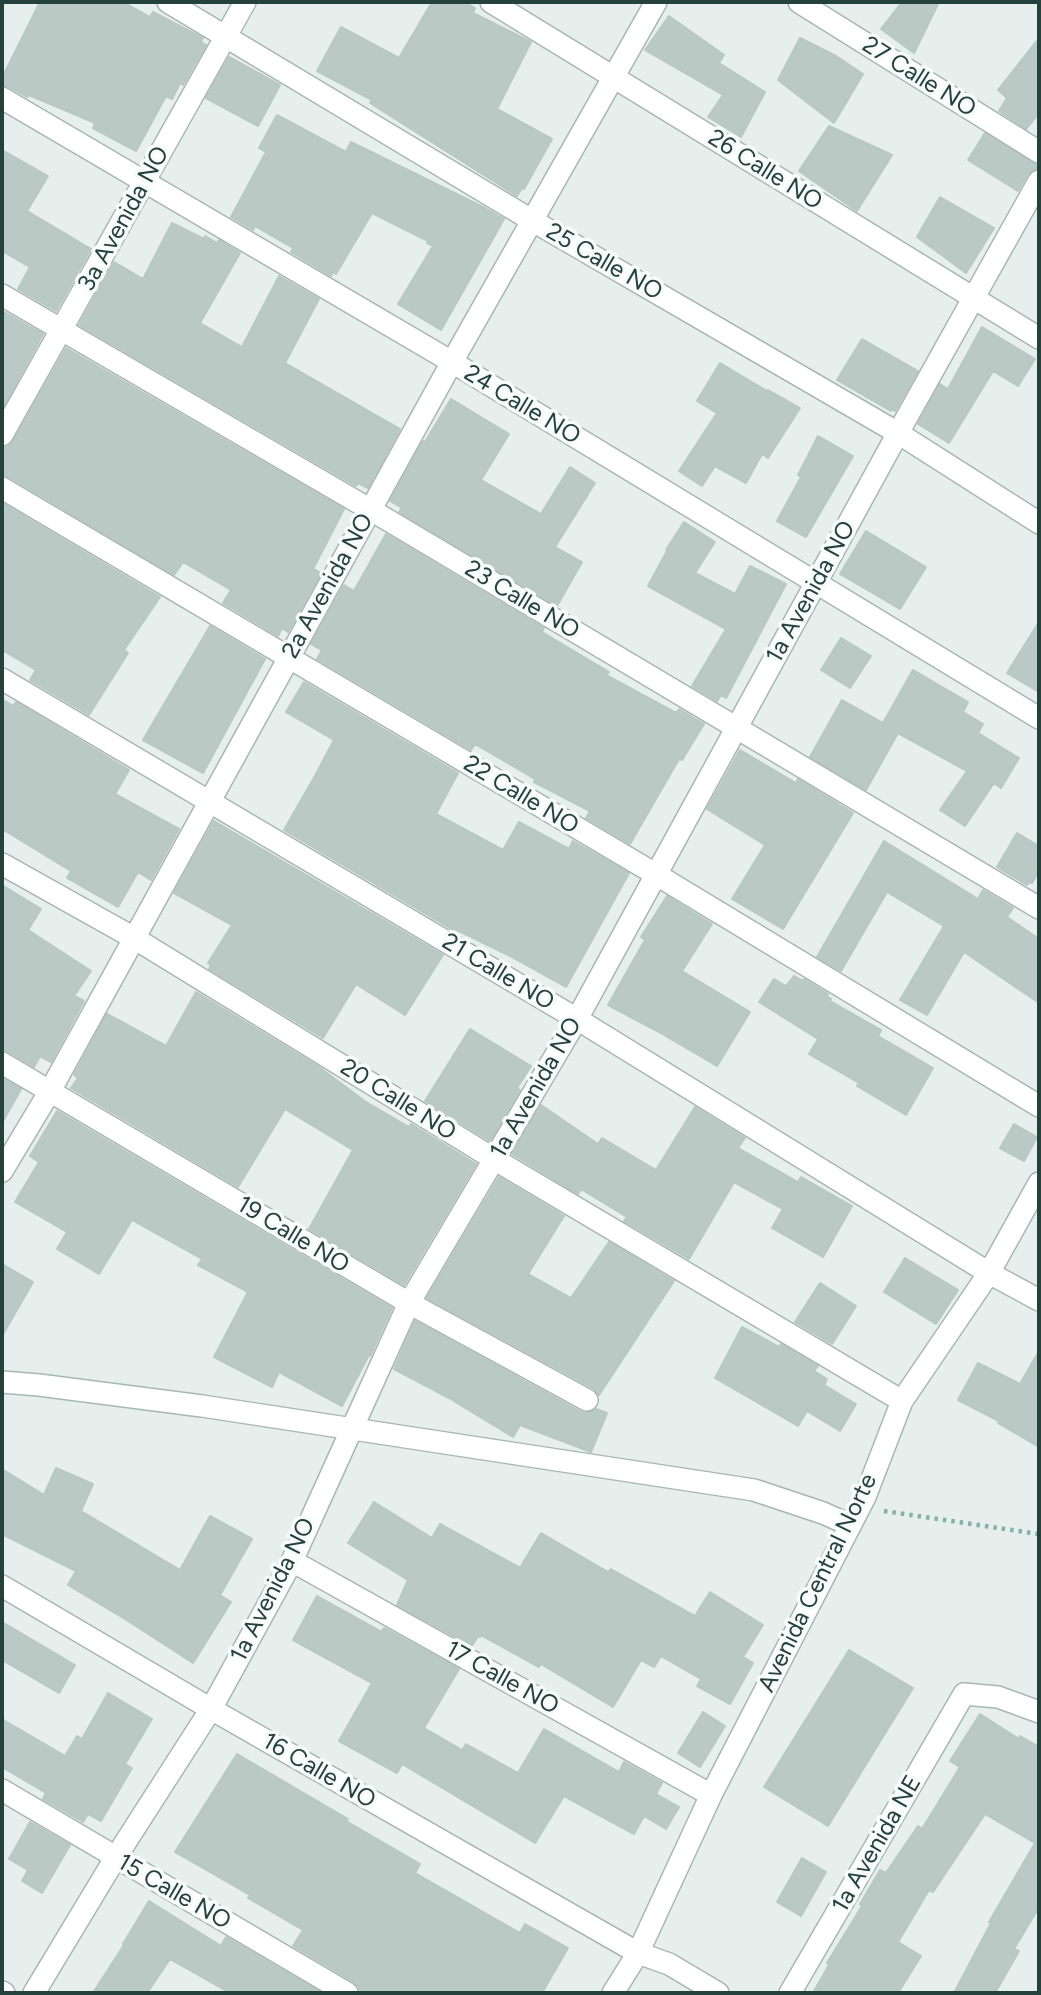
<!DOCTYPE html>
<html>
<head>
<meta charset="utf-8">
<style>
  body { margin:0 }
  #map { position:relative; width:1041px; height:1995px; overflow:hidden; background:#e6efeb; font-family:Figtree,sans-serif }
  canvas { display:block }
  .frame { position:absolute; inset:0; border:4px solid #25413b; pointer-events:none }
</style>
</head>
<body>
<div id="map">
<canvas width="1041" height="1995"></canvas>
<div class="frame"></div>
</div>
<script>
const context = document.querySelector('canvas').getContext('2d');
context.lineJoin = 'round';
function fill(path, color) { context.fillStyle = color; context.fill(path, 'evenodd'); }
const toPath = rows => new Path2D(rows.map(r => 'M' + r).join(''));
function strokePath(path, color, width, dash) { context.strokeStyle = color; context.lineWidth = width; context.lineCap = dash ? 'butt' : 'round'; context.setLineDash(dash || []); context.stroke(path); }
function write(font, color, halo, rows, align = 'center') {
  context.font = font + ' Figtree,sans-serif'; context.lineWidth = 7; context.setLineDash([]); context.textBaseline = 'middle'; context.strokeStyle = halo; context.fillStyle = color; for (const [text, x, y, turn = 0] of rows) {
    context.save(); context.translate(x, y); context.rotate((+turn || 0) * Math.PI / 180); context.textAlign = isNaN(turn) ? turn : align; if (halo) context.strokeText(text, 0, 0); context.fillText(text, 0, 0); context.restore();
  }
}
const building = toPath([
  [40,2,123,2,150,17,153,12,203,38,201,42,206,45,183,85,180,83,172,99,166,96,136,151,93,128,95,123,29,95,27,97,9,87,2,85,2,78,40,2],
  [432,2,463,2,475,8,473,13,531,42,497,109,552,139,524,189,522,188,517,196,370,103,372,100,317,71,341,27,399,58,432,2],
  [902,2,939,2,914,53,881,29,902,2],
  [669,16,724,55,719,63,765,92,741,137,708,117,723,95,645,50,669,16],
  [800,38,836,56,863,74,834,123,778,80,800,38],
  [1039,38,1039,113,1026,129,999,111,1007,98,998,90,1039,38],
  [229,57,280,85,258,126,206,98,229,57],
  [277,115,346,152,351,142,485,208,504,219,441,330,398,304,433,246,427,243,428,241,372,213,336,274,333,272,331,276,291,252,293,248,255,226,253,230,231,217,266,152,259,148,277,115],
  [829,126,892,155,857,211,799,171,829,126],
  [985,133,1039,167,1028,174,1018,191,968,160,985,133],
  [2,150,48,176,27,211,91,249,56,311,18,289,30,267,2,251,2,150],
  [940,197,994,228,966,273,917,237,940,197],
  [172,223,204,239,205,236,217,243,219,240,240,253,200,323,242,347,279,276,319,299,285,363,400,429,368,488,358,483,356,486,79,325,114,262,143,279,172,223],
  [4,312,43,334,2,409,2,316,4,312],
  [982,327,1035,359,1018,386,993,371,949,443,918,424,940,384,948,389,982,327],
  [862,339,918,371,895,411,892,409,891,411,837,380,862,339],
  [66,348,344,509,313,569,321,573,288,632,282,628,278,636,223,603,231,590,183,562,174,575,9,477,2,475,2,448,8,447,13,441,66,348],
  [720,363,767,391,768,390,800,408,768,458,762,454,746,483,715,466,702,486,679,471,717,413,697,401,720,363],
  [451,399,509,434,481,480,541,514,570,467,595,483,555,547,582,562,557,606,399,512,402,508,390,501,423,441,425,442,451,399],
  [818,436,853,456,806,537,777,521,801,477,798,475,818,436],
  [2,503,160,597,124,650,128,653,89,715,30,680,36,670,2,650,2,503],
  [684,522,715,542,695,573,735,594,750,566,786,584,726,698,721,695,717,701,692,686,726,629,648,586,667,551,666,550,684,522],
  [866,531,926,567,900,609,840,574,866,531],
  [386,534,544,628,542,632,609,672,606,675,676,713,679,709,704,724,682,760,679,759,630,844,586,818,590,811,534,782,535,779,475,744,471,750,317,659,322,650,311,644,344,585,354,591,386,534],
  [1039,622,1039,692,1007,673,1039,622],
  [210,626,265,659,203,773,143,740,210,626],
  [841,638,871,656,850,688,821,670,841,638],
  [913,670,968,702,963,712,983,724,978,733,1019,758,1001,788,994,783,965,826,940,810,967,771,898,733,866,790,810,757,842,700,883,723,913,670],
  [304,682,458,773,436,814,503,850,519,822,569,849,573,841,629,873,566,987,510,956,459,931,458,933,284,830,316,774,334,740,286,712,304,682],
  [2,699,13,706,16,702,129,770,115,794,179,829,151,880,138,872,118,907,67,878,71,871,2,829,2,699],
  [740,750,796,783,798,779,853,813,783,929,732,899,765,845,707,809,740,750],
  [214,821,443,955,405,1015,356,984,323,1038,209,969,211,965,208,963,232,925,174,893,214,821],
  [1017,833,1039,846,1039,870,1032,883,1029,882,1027,885,997,867,1017,833],
  [884,841,978,899,983,890,1013,908,1007,917,1039,939,1039,1003,964,952,927,1015,900,1000,944,926,887,892,841,971,817,957,884,841],
  [2,885,41,909,28,930,91,971,74,996,84,1001,51,1062,40,1056,34,1067,9,1052,2,1050,2,885],
  [667,896,712,924,682,971,750,1012,717,1066,659,1032,608,1005,645,940,641,937,667,896],
  [794,976,803,981,804,979,828,994,827,997,831,999,830,1001,881,1030,878,1036,933,1068,906,1115,857,1086,859,1083,809,1054,818,1039,759,1002,774,979,786,986,794,976],
  [196,992,319,1067,366,1102,409,1127,411,1124,476,1164,404,1285,309,1229,353,1150,285,1109,238,1187,71,1088,78,1078,74,1075,107,1014,166,1046,196,992],
  [470,1029,531,1066,517,1088,520,1090,490,1141,425,1101,470,1029],
  [2,1078,21,1089,2,1123,2,1078],
  [541,1105,598,1144,602,1138,656,1170,695,1107,745,1138,738,1148,798,1182,801,1177,852,1206,823,1257,772,1228,783,1209,734,1182,689,1259,624,1221,627,1217,581,1189,578,1194,512,1154,541,1105],
  [57,1111,392,1308,370,1356,369,1355,342,1406,279,1372,272,1387,214,1357,248,1292,198,1265,202,1259,132,1220,99,1274,57,1249,67,1232,15,1202,39,1162,30,1156,57,1111],
  [1014,1124,1037,1137,1024,1161,1000,1148,1014,1124],
  [499,1177,564,1216,528,1274,571,1298,609,1242,674,1281,599,1395,593,1388,427,1298,499,1177],
  [905,1258,958,1290,936,1324,884,1292,905,1258],
  [2,1264,33,1282,2,1336,2,1264],
  [820,1283,856,1306,832,1344,795,1322,820,1283],
  [415,1321,581,1412,588,1413,596,1409,607,1413,591,1452,520,1425,513,1437,449,1398,394,1369,415,1321],
  [742,1327,779,1347,781,1344,818,1366,814,1371,827,1379,824,1385,856,1404,840,1431,807,1411,798,1426,715,1378,742,1327],
  [1039,1351,1039,1447,998,1423,999,1421,958,1400,978,1363,1020,1384,1039,1351],
  [56,1468,93,1484,81,1511,180,1570,210,1516,252,1539,220,1595,231,1602,193,1663,125,1619,68,1585,76,1571,2,1534,2,1469,44,1495,56,1468],
  [374,1502,432,1538,440,1524,520,1568,541,1533,608,1572,611,1569,695,1616,710,1592,763,1625,743,1657,753,1663,730,1704,697,1686,701,1679,661,1656,654,1667,641,1660,613,1707,541,1664,539,1667,481,1635,480,1637,478,1636,472,1646,397,1605,408,1580,348,1543,374,1502],
  [317,1596,382,1632,384,1628,459,1669,424,1728,462,1750,466,1744,518,1773,544,1729,619,1772,624,1762,662,1783,656,1794,679,1807,666,1829,644,1816,634,1834,564,1796,535,1843,402,1764,397,1773,339,1741,372,1683,293,1640,317,1596],
  [2,1622,75,1665,59,1693,2,1660,2,1622],
  [849,1650,913,1688,828,1826,764,1787,849,1650],
  [108,1693,152,1719,125,1764,132,1768,101,1821,88,1814,83,1822,43,1799,46,1793,2,1767,2,1719,65,1756,77,1736,82,1739,108,1693],
  [703,1712,725,1726,700,1767,678,1753,703,1712],
  [980,1714,1019,1739,1020,1736,1039,1747,1039,1907,1014,1949,1019,1951,995,1993,954,1993,991,1923,989,1922,1035,1843,985,1814,933,1892,929,1890,898,1942,921,1956,898,1993,813,1993,829,1965,827,1963,862,1906,860,1904,880,1870,886,1873,918,1826,922,1829,960,1767,950,1761,980,1714],
  [237,1754,348,1819,346,1821,420,1864,415,1873,520,1933,525,1924,568,1948,542,1993,360,1993,359,1987,354,1982,293,1946,303,1930,248,1898,250,1895,175,1852,237,1754],
  [30,1822,70,1845,42,1893,22,1881,28,1870,9,1859,30,1822],
  [802,1858,826,1872,801,1916,777,1902,802,1858],
  [149,1901,221,1946,226,1937,322,1993,230,1993,170,1959,147,1993,93,1993,124,1945,123,1944,149,1901]
]);
fill(building, '#bbc9c4');
strokePath(building, '#b8c8c3', 2);
const minor = toPath([
  [168,2,533,221,898,433,1039,523],
  [491,2,1039,338],
  [799,2,1039,152],
  [2,98,452,362,1039,718],
  [2,295,371,510,1039,908],
  [2,435,245,2],
  [2,488,657,875,1039,1106],
  [2,679,577,1019,989,1273,1039,1300],
  [2,864,134,938,494,1159,902,1401],
  [2,1063,409,1303,587,1400],
  [2,1171,50,1091,452,362,656,2],
  [2,1382,39,1385,202,1406,754,1490,823,1513,850,1525],
  [292,1561,711,1795],
  [2,1586,211,1709,638,1953,669,1964,718,1993],
  [2,1790,347,1993],
  [2,1992,4,1993],
  [34,1993,116,1857,211,1709,292,1561,409,1303,577,1019,898,433,1039,181],
  [613,1993,638,1953,711,1795,865,1497,902,1401,989,1273,1039,1183],
  [790,1993,964,1694,998,1697,1039,1712]
]);
strokePath(minor, '#a8b7b3', 24);
strokePath(toPath([
  [884,1511,1039,1534]
]), '#87b1a6', 4.5, [3.5, 5]);
strokePath(minor, '#fff', 21);
write('24px', '#25413b', '#f7fbf9', [
  ["27 Calle NO",919,77,32],
  ["26 Calle NO",765,170,32],
  ["3a Avenida NO",124,219,-61],
  ["25 Calle NO",604,262,30],
  ["24 Calle NO",522,405,31],
  ["2a Avenida NO",328,586,-61],
  ["1a Avenida NO",811,592,-61],
  ["23 Calle NO",522,600,31],
  ["22 Calle NO",521,795,31],
  ["21 Calle NO",498,972,31],
  ["1a Avenida NO",536,1088,-60],
  ["20 Calle NO",398,1100,32],
  ["19 Calle NO",293,1235,31],
  ["Avenida Central Norte",818,1583,-64],
  ["1a Avenida NO",273,1590,-63],
  ["17 Calle NO",502,1678,29],
  ["16 Calle NO",319,1771,30],
  ["1a Avenida NE",877,1844,-60],
  ["15 Calle NO",174,1892,30]
]);
</script>
</body>
</html>
